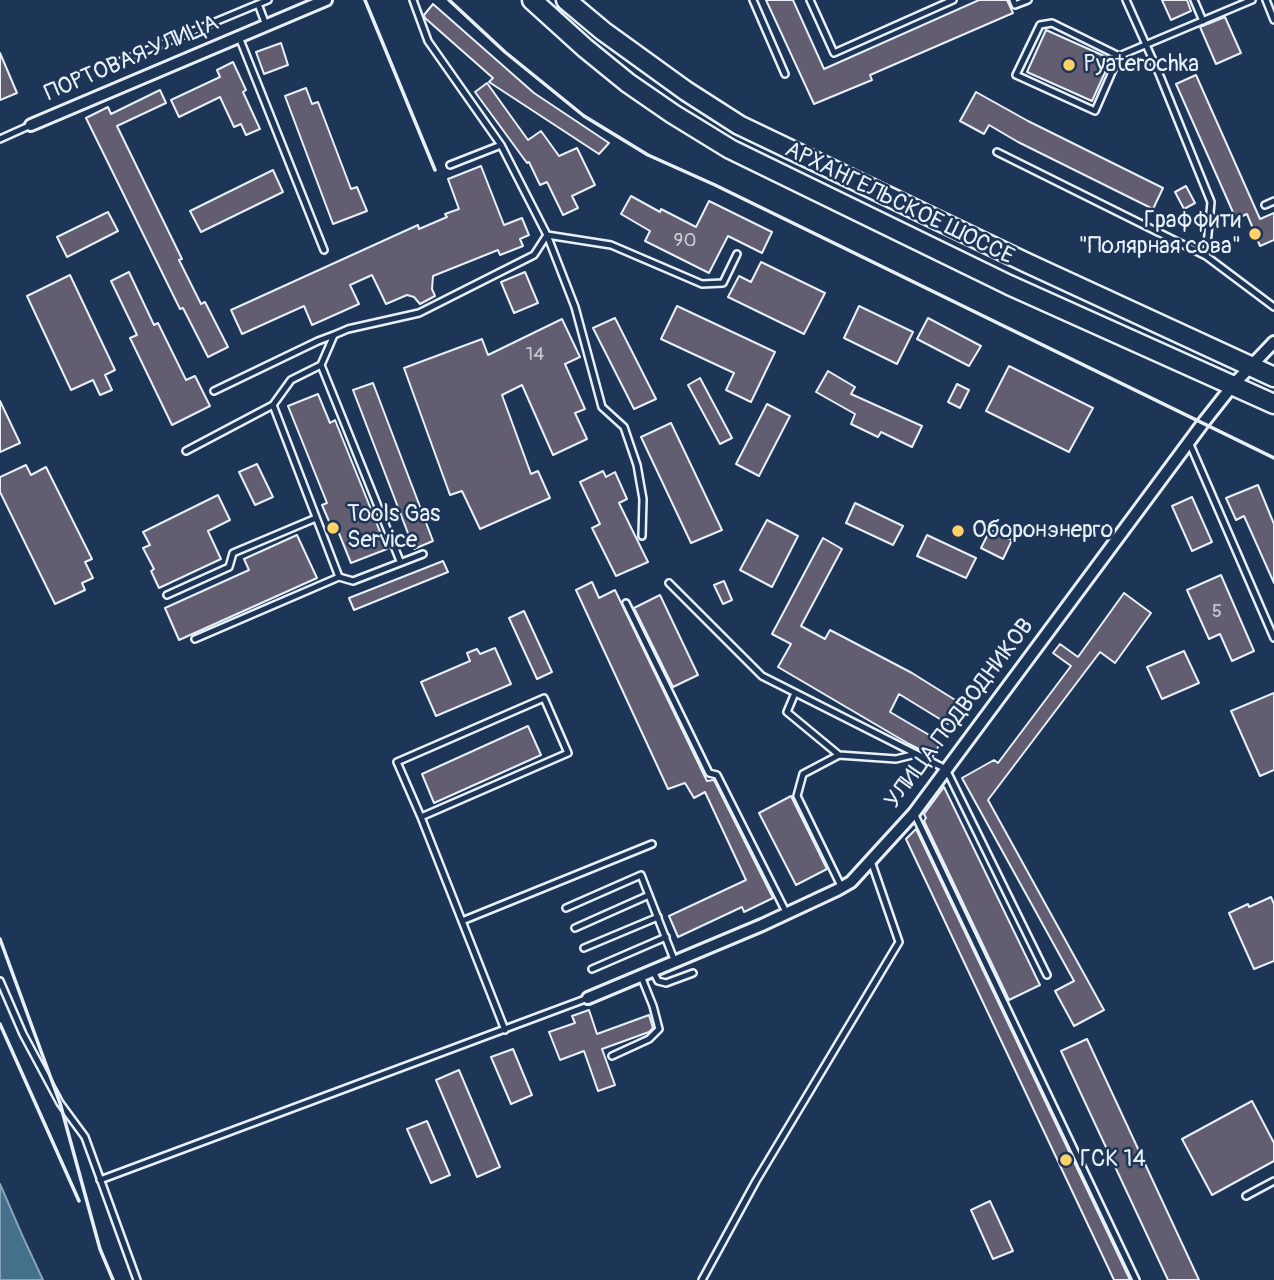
<!DOCTYPE html>
<html>
<head>
<meta charset="utf-8">
<style>
  body { margin:0 }
  canvas { display:block; background:#1d3557 }
</style>
</head>
<body>
<canvas width="1274" height="1280"></canvas>
<script>
const context = document.querySelector('canvas').getContext('2d');
context.lineJoin = 'round';
function fill(path, color) { context.fillStyle = color; context.fill(path, 'evenodd'); }
const toPath = rows => new Path2D(rows.map(r => 'M' + r).join(''));
function strokePath(path, color, width, dash) { context.strokeStyle = color; context.lineWidth = width; context.lineCap = dash ? 'butt' : 'round'; context.setLineDash(dash || []); context.stroke(path); }
function write(font, color, halo, rows, align = 'center') {
  context.font = font + ' Pangolin,sans-serif'; context.lineWidth = 5; context.setLineDash([]); context.textBaseline = 'middle'; context.strokeStyle = halo; context.fillStyle = color; for (const [text, x, y, turn = 0] of rows) {
    context.save(); context.translate(x, y); context.rotate((+turn || 0) * Math.PI / 180); context.textAlign = isNaN(turn) ? turn : align; if (halo) context.strokeText(text, 0, 0); context.fillText(text, 0, 0); context.restore();
  }
}
const water = toPath([
  [0,1184,23,1237,43,1280,0,1280,0,1184]
]);
fill(water, '#45708c');
strokePath(water, '#86a4b7', 2);
const building = toPath([
  [766,0,793,0,824,69,979,0,1007,0,1013,13,870,75,872,80,814,104,766,0],
  [1162,0,1187,0,1191,11,1171,20,1162,0],
  [433,4,534,93,609,143,599,154,489,82,493,78,425,18,424,15,433,4],
  [1225,17,1241,53,1216,64,1200,27,1225,17],
  [1046,30,1111,59,1092,101,1027,72,1046,30],
  [281,43,288,65,264,74,256,52,281,43],
  [0,53,17,93,0,100,0,53],
  [233,62,246,90,243,92,260,129,246,135,241,124,234,127,220,97,179,117,171,100,220,77,217,70,233,62],
  [1196,75,1260,219,1274,213,1274,240,1260,246,1247,214,1236,219,1176,84,1196,75],
  [487,83,528,140,541,131,559,156,577,148,595,185,572,196,578,208,563,215,547,182,540,185,529,162,527,163,475,92,487,83],
  [306,88,312,104,318,102,351,189,357,187,367,211,333,224,285,96,306,88],
  [160,90,166,103,117,126,182,259,179,260,201,304,205,302,228,347,208,357,183,308,180,309,86,118,108,107,111,114,160,90],
  [976,92,1028,121,1163,188,1153,209,1018,142,989,125,984,134,960,121,976,92],
  [481,166,504,225,522,218,529,235,520,239,523,246,500,255,498,250,433,276,432,289,435,296,420,304,414,297,407,295,386,304,372,275,350,285,359,304,312,325,304,306,242,334,231,310,418,225,419,229,447,217,445,214,459,209,448,179,481,166],
  [273,170,283,192,201,232,190,211,273,170],
  [1186,186,1195,203,1184,209,1175,192,1186,186],
  [631,196,660,212,661,209,696,227,709,201,772,232,762,253,728,236,709,273,645,241,650,231,621,214,631,196],
  [108,212,118,231,67,257,57,237,108,212],
  [761,262,825,293,804,334,728,297,739,276,751,282,761,262],
  [129,272,154,325,158,323,186,380,195,376,210,406,172,425,130,338,137,335,111,281,129,272],
  [525,272,538,303,514,313,501,282,525,272],
  [70,275,115,370,105,375,112,390,100,395,93,380,71,390,27,296,70,275],
  [677,306,775,352,751,402,726,390,734,373,661,339,677,306],
  [859,306,913,332,897,364,844,338,859,306],
  [615,318,656,399,634,409,593,328,615,318],
  [928,318,981,346,969,366,917,339,928,318],
  [562,319,580,357,565,364,585,409,575,413,587,439,553,455,522,385,502,395,531,474,538,471,550,498,480,529,462,491,450,495,404,368,482,339,488,355,562,319],
  [1009,366,1093,408,1069,452,986,411,1009,366],
  [828,371,855,387,851,394,922,426,912,447,881,432,878,437,851,424,855,414,816,392,828,371],
  [700,378,732,438,720,444,688,385,700,378],
  [373,383,433,541,414,549,353,390,373,383],
  [957,384,969,390,960,408,948,402,957,384],
  [318,394,330,423,335,420,387,549,351,563,338,531,334,533,322,505,327,503,288,406,318,394],
  [0,401,20,443,0,452,0,401],
  [767,404,790,416,759,476,736,464,767,404],
  [671,423,722,530,691,543,641,437,671,423],
  [257,464,273,497,255,505,239,472,257,464],
  [26,465,31,475,46,467,92,559,85,562,93,578,82,583,85,590,55,604,0,492,0,477,26,465],
  [603,471,606,477,615,472,627,499,619,503,648,562,616,576,592,528,600,524,580,482,603,471],
  [1258,485,1274,524,1274,583,1244,516,1236,520,1226,498,1258,485],
  [218,495,230,520,208,531,221,559,159,588,151,571,154,569,143,548,150,545,143,532,218,495],
  [1192,497,1212,542,1192,551,1172,506,1192,497],
  [855,503,903,526,893,545,846,523,855,503],
  [767,520,798,536,772,587,740,570,767,520],
  [990,530,1012,540,1003,559,981,548,990,530],
  [297,535,317,578,179,640,165,608,249,570,244,559,297,535],
  [927,535,976,558,966,578,917,556,927,535],
  [823,538,842,549,801,626,825,639,830,630,912,673,960,703,948,724,899,694,890,712,941,742,933,756,909,744,778,667,791,644,772,634,823,538],
  [443,561,448,572,354,610,349,598,443,561],
  [1221,575,1254,651,1232,661,1220,634,1209,639,1187,590,1221,575],
  [724,581,732,600,723,604,714,585,724,581],
  [592,582,599,598,615,590,704,775,707,781,714,780,773,898,744,912,742,907,678,937,669,916,746,880,705,792,694,798,685,783,668,789,576,590,592,582],
  [1124,593,1151,613,1115,663,1100,652,988,800,1104,1010,1074,1026,1055,991,1074,981,962,778,994,760,998,763,1071,666,1053,653,1060,644,1078,657,1124,593],
  [660,595,698,675,673,687,634,608,660,595],
  [524,611,552,672,537,679,509,618,524,611],
  [495,648,511,684,436,716,421,682,470,661,467,653,477,649,480,654,495,648],
  [1184,651,1199,683,1162,699,1147,667,1184,651],
  [1274,693,1274,770,1260,776,1231,711,1274,693],
  [528,726,541,755,434,803,422,774,528,726],
  [944,787,1040,985,1009,1000,924,821,926,818,924,814,944,787],
  [791,796,827,869,796,885,759,813,791,796],
  [916,829,1114,1246,1130,1280,1114,1280,906,839,916,829],
  [1271,897,1274,904,1274,961,1254,969,1229,913,1248,904,1249,907,1271,897],
  [589,1010,597,1034,649,1015,653,1028,649,1032,602,1049,615,1085,598,1091,584,1051,560,1060,549,1032,575,1023,572,1016,589,1010],
  [1087,1039,1199,1280,1168,1280,1061,1051,1087,1039],
  [513,1049,532,1095,511,1104,491,1057,513,1049],
  [459,1070,500,1167,477,1177,436,1080,459,1070],
  [1252,1101,1274,1143,1274,1161,1212,1195,1182,1139,1252,1101],
  [427,1121,450,1175,431,1183,407,1129,427,1121],
  [990,1201,1013,1251,993,1259,971,1210,990,1201]
]);
fill(building, '#625d70');
strokePath(building, '#e8f1f8', 2);
const service = toPath([
  [413,0,428,41,501,145,547,235,575,307,602,407,624,427,637,465,643,499,642,536],
  [753,0,785,74],
  [810,0,834,53,953,0],
  [1013,0,1015,5,1028,0],
  [1126,0,1160,76,1211,202,1206,256],
  [1194,0,1203,21],
  [1266,0,1274,20],
  [258,4,266,25],
  [239,37,324,250],
  [1119,56,1052,23,1040,25,1016,75,1095,111,1119,56,1252,0],
  [109,66,268,0],
  [0,139,31,125],
  [997,152,1206,256,1274,307],
  [450,165,501,145],
  [1265,205,1274,201],
  [547,235,611,245,702,284,723,283,737,254],
  [321,365,291,380,273,405,339,577],
  [214,391,318,341,334,335],
  [1189,442,1274,638],
  [186,451,273,405],
  [400,561,321,365,334,335,348,329,419,313,534,255,547,235],
  [669,583,762,676,946,769,1047,975],
  [167,595,229,567,233,553,316,518],
  [626,603,709,773,717,775,787,914],
  [195,639,339,577,353,581,423,554],
  [795,693,787,712,839,755,896,759,916,754],
  [839,755,803,774,797,796,842,888],
  [914,813,1136,1280],
  [421,817,568,753,544,698,397,762,421,817,505,1030],
  [566,908,641,875,675,962],
  [462,921,652,844],
  [575,928,649,895],
  [584,948,658,917],
  [592,969,666,937],
  [653,971,658,981,666,983,693,973],
  [0,981,23,1034,60,1103,85,1137,137,1280],
  [612,1056,649,1039,659,1029,653,1006,641,976],
  [100,1180,588,998],
  [1246,1196,1274,1181],
  [702,1280,756,1181,899,942,871,861]
]);
const minor = toPath([
  [31,125,326,0],
  [588,998,762,925,837,890,851,882,914,813,1203,423,1233,385,1274,342]
]);
const primary = toPath([
  [532,0,585,48,628,83,673,114,730,149,1009,285,1274,404],
  [566,0,603,31,686,91,739,125,1027,263,1274,377]
]);
strokePath(service, '#e8f1f8', 10);
strokePath(minor, '#e8f1f8', 16);
strokePath(primary, '#e8f1f8', 23);
strokePath(service, '#1d3557', 5);
strokePath(minor, '#1d3557', 10);
strokePath(primary, '#1d3557', 18);
strokePath(toPath([
  [365,0,435,170],
  [449,0,505,52,584,116,648,155,715,185,1274,458],
  [0,939,60,1103,100,1249,113,1280],
  [0,1024,79,1201]
]), '#e8f1f8', 3.5);
for (const [x, y, r, color] of [
  [1069,65,7,"#ffd166"],
  [1255,234,7,"#ffd166"],
  [333,528,7,"#ffd166"],
  [958,531,7,"#ffd166"],
  [1066,1160,7,"#ffd166"]
]) { const dot = new Path2D(); dot.arc(x, y, r, 0, 2 * Math.PI); context.fillStyle = color; context.fill(dot); strokePath(dot, '#1d3557', 2.5); }
write('19px', '#c6ccd6', null, [
  ["90",685,241],
  ["14",535,355],
  ["5",1217,612]
]);
write('23px', '#e8f1f8', '#1d3557', [
  ["ПОРТОВАЯ УЛИЦА",132,59,-23],
  ["АРХАНГЕЛЬСКОЕ ШОССЕ",899,204,26],
  ["УЛИЦА ПОДВОДНИКОВ",960,714,-53]
]);
write('23px', '#e8f1f8', '#1d3557', [
  ["Pyaterochka",1083,65],
  ["Граффити",1241,221,"right"],
  ["\"Полярная сова\"",1241,247,"right"],
  ["Tools Gas",347,515],
  ["Service",347,541],
  ["Оборонэнерго",972,531],
  ["ГСК 14",1080,1160]
], 'left');
</script>
</body>
</html>
